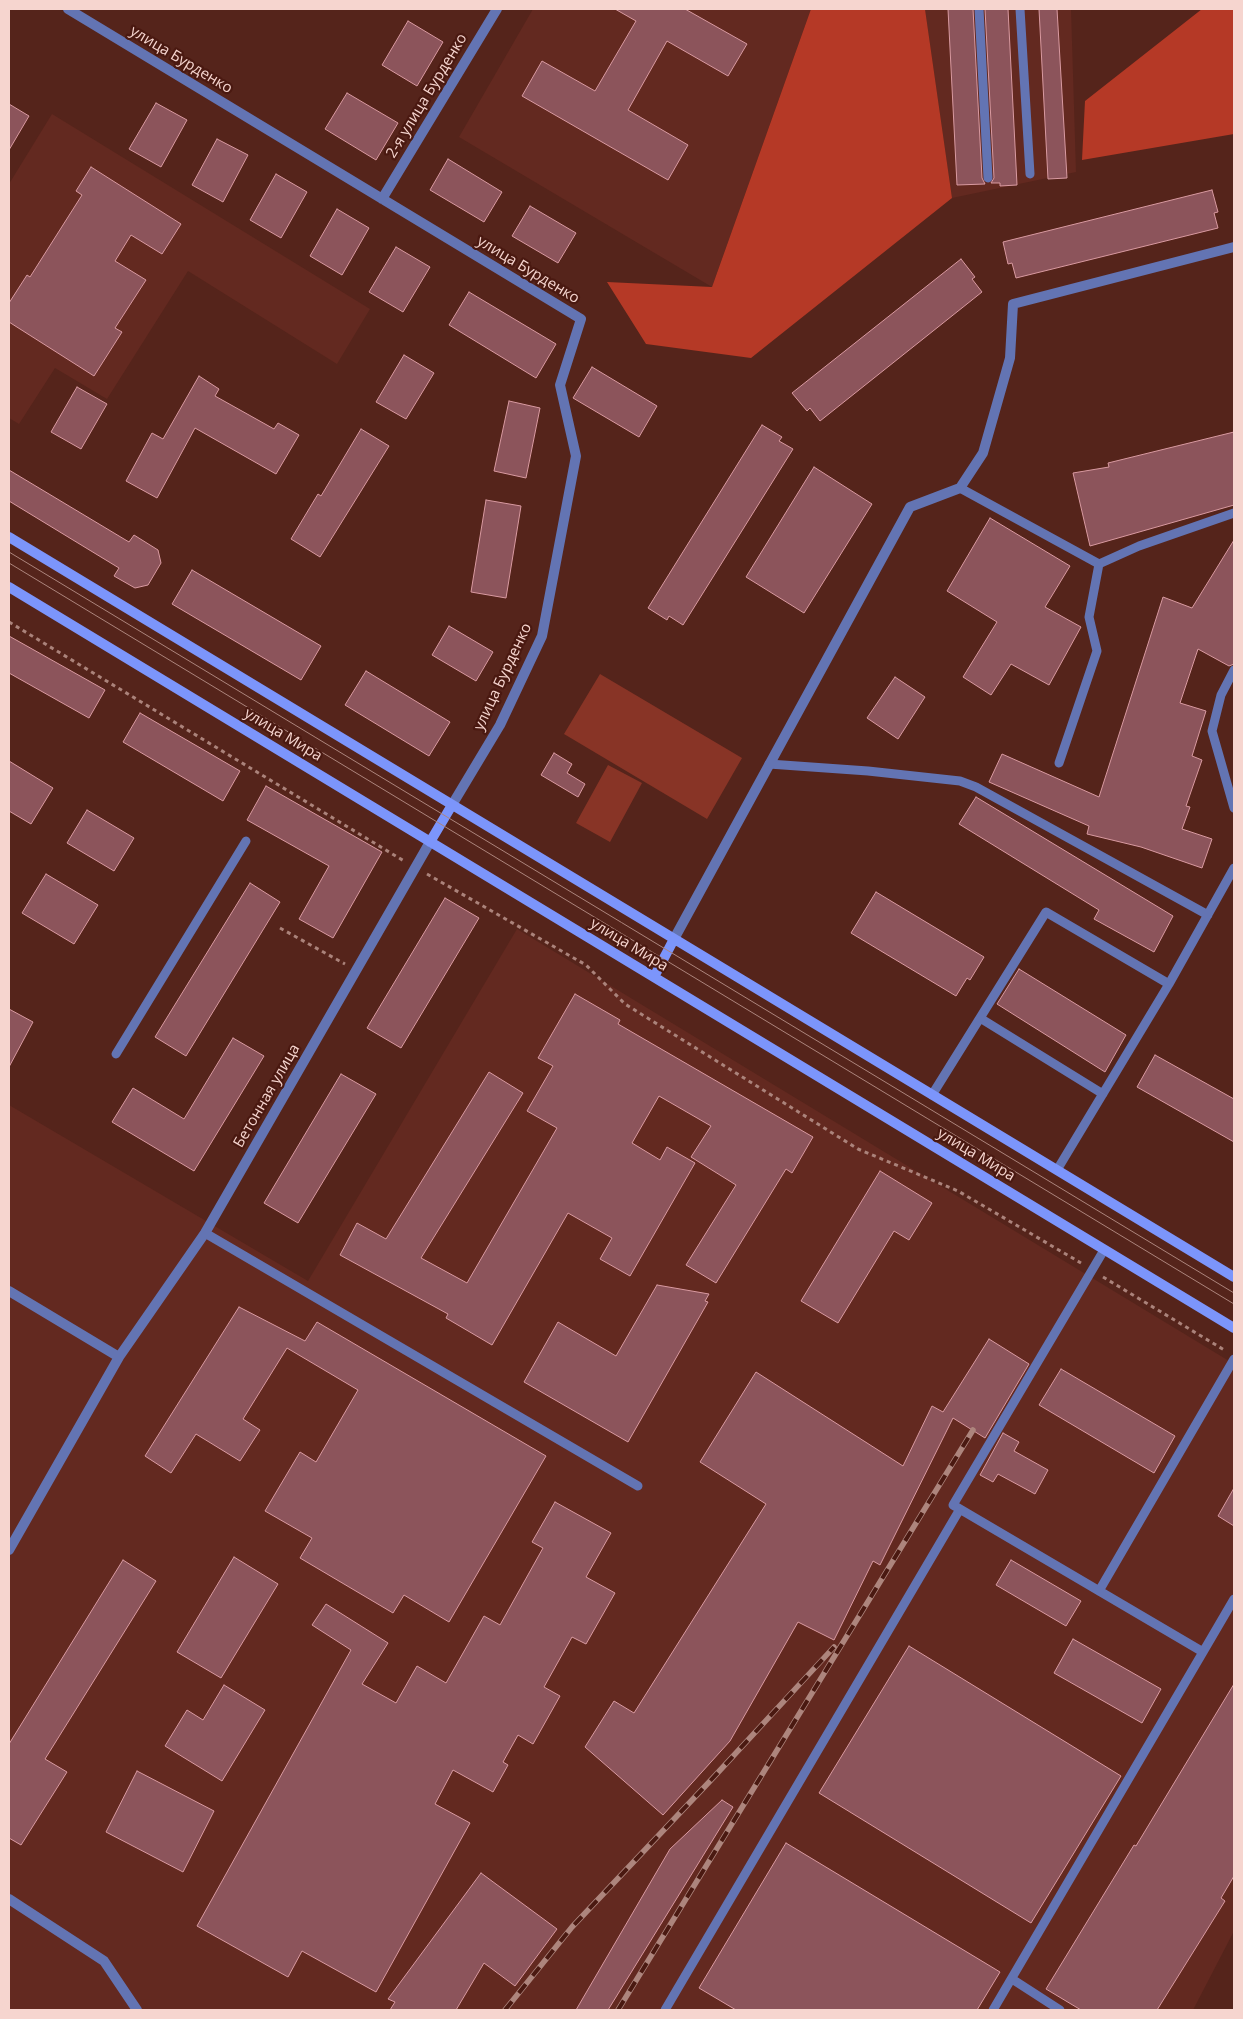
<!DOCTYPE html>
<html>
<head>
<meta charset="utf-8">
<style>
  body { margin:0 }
  #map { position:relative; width:1243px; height:2019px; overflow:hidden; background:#55241b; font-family:"Open Sans",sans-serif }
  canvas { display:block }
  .frame { position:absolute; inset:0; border:10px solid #f6d5cf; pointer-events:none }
</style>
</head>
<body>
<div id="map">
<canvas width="1243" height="2019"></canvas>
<div class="frame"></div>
</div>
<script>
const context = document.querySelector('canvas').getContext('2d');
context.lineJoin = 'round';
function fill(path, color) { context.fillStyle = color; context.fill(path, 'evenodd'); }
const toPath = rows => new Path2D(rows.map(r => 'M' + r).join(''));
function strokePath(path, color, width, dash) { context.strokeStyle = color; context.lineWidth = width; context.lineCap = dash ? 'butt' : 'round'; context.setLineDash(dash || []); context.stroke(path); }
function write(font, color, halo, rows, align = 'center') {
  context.font = font + ' "Open Sans",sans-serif'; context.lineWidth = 4.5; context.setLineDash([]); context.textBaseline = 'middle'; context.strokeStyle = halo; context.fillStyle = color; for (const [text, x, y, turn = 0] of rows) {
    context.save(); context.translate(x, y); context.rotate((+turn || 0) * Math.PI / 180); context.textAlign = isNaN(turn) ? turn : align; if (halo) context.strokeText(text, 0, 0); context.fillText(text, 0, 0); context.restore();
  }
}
fill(toPath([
  [533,9,811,9,712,287,459,137],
  [925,9,1071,9,1076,172,952,198],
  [52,114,370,309,337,364,188,271,107,399,55,368,19,424,9,418,9,184],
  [517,929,1234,1364,1234,1931,1193,2010,9,2010,9,1105,308,1281]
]), '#632920');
fill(toPath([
  [600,674,742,758,707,819,564,734],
  [608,765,642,783,610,842,576,823]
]), '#883426');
fill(toPath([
  [811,9,925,9,952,198,751,358,646,344,607,282,712,287],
  [1202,9,1234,9,1234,134,1082,160,1085,101]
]), '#b53926');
const building = toPath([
  [615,9,685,9,747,44,728,76,667,41,628,110,688,145,668,180,522,96,542,61,595,91,636,21,615,9],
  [948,9,973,9,982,178,985,184,957,185,948,9],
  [985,9,1008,9,1017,185,1000,186,1000,183,991,183,994,178,985,9],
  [1039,9,1057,9,1067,178,1048,179,1039,9],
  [408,21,443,42,417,86,382,65,408,21],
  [347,93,398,123,376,160,325,129,347,93],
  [156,103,187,120,161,167,129,149,156,103],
  [9,104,29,116,9,150,9,104],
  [217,139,248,155,223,202,192,185,217,139],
  [448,159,502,192,484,222,430,190,448,159],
  [91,167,181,224,162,254,131,235,115,261,146,280,115,328,122,332,94,376,9,322,9,303,27,275,30,277,82,195,76,191,91,167],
  [276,174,307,192,281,238,250,220,276,174],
  [1212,190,1218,212,1214,213,1218,228,1016,278,1012,263,1008,264,1003,242,1212,190],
  [530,206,576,233,558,263,512,236,530,206],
  [337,209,369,228,342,275,310,256,337,209],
  [396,247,430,267,403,312,369,292,396,247],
  [961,259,975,277,972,279,982,292,820,421,810,408,807,411,792,393,961,259],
  [469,292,556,344,536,378,449,325,469,292],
  [404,355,434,373,406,419,376,402,404,355],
  [592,367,657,406,639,437,573,398,592,367],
  [199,376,219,389,215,396,274,429,278,423,299,435,276,474,195,428,157,498,126,481,152,433,163,439,199,376],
  [77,387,107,404,81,449,51,432,77,387],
  [509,401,540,408,526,478,494,471,509,401],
  [762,425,782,437,779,441,793,449,683,625,669,616,667,620,648,608,762,425],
  [361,429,389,446,320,557,291,539,318,494,321,496,361,429],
  [1234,432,1234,505,1090,546,1073,473,1109,467,1108,463,1234,432],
  [814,467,872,504,804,613,746,577,814,467],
  [9,470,129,542,134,535,158,550,161,563,148,585,135,588,114,576,119,568,9,501,9,470],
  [486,500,521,506,506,598,471,592,486,500],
  [990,518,1070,566,1045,607,1081,627,1049,685,1011,664,991,695,963,677,997,622,947,591,990,518],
  [1234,540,1234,664,1229,666,1198,649,1180,703,1206,711,1192,756,1202,760,1186,806,1190,807,1182,829,1212,839,1202,868,1141,847,1087,834,1089,826,989,782,1002,754,1099,797,1163,597,1192,608,1234,540],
  [192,570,321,646,301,680,172,604,192,570],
  [449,626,493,652,476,681,432,655,449,626],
  [9,636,105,690,89,718,9,673,9,636],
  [366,671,450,722,429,756,345,705,366,671],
  [895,677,925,697,898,739,867,718,895,677],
  [140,713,240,771,223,801,123,742,140,713],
  [554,753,572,764,567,773,585,784,578,797,541,775,554,753],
  [9,761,53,788,31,824,9,811,9,761],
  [266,786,382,852,333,938,299,919,329,866,247,820,266,786],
  [976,797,1173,916,1154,952,1094,919,1099,910,959,824,976,797],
  [87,810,134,838,114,871,67,843,87,810],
  [46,874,98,905,74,944,22,913,46,874],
  [250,883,280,902,186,1056,155,1037,250,883],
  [876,892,984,957,970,980,967,978,956,996,851,933,876,892],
  [445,898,479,918,401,1048,367,1028,445,898],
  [1019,969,1126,1035,1105,1072,997,1004,1019,969],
  [575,994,620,1020,618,1024,813,1137,792,1173,786,1169,716,1283,686,1265,736,1185,691,1157,711,1126,659,1096,632,1143,660,1160,667,1147,695,1163,630,1276,600,1259,612,1238,568,1213,492,1345,446,1318,448,1314,340,1255,357,1223,386,1239,489,1072,523,1093,421,1258,467,1283,557,1128,527,1111,553,1066,538,1058,575,994],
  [9,1009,33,1022,9,1067,9,1009],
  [233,1038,264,1056,194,1171,112,1122,133,1088,184,1119,233,1038],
  [1155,1055,1234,1099,1234,1142,1137,1087,1155,1055],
  [341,1074,376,1094,298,1223,264,1203,341,1074],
  [880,1171,932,1203,909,1240,894,1231,838,1323,801,1301,880,1171],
  [657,1285,709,1294,705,1301,708,1302,628,1442,524,1382,558,1322,616,1356,657,1285],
  [239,1307,305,1341,317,1322,546,1456,449,1622,404,1595,393,1613,300,1558,312,1538,265,1511,300,1452,316,1462,358,1390,287,1348,243,1419,260,1430,240,1461,196,1434,171,1473,145,1456,239,1307],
  [989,1339,1029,1364,985,1438,953,1418,880,1565,873,1561,834,1640,798,1622,730,1741,663,1815,585,1747,614,1701,634,1713,766,1504,700,1462,756,1372,903,1466,932,1406,943,1412,989,1339],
  [1061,1369,1175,1436,1154,1473,1039,1405,1061,1369],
  [1003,1433,1019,1442,1014,1451,1048,1470,1035,1494,998,1474,993,1482,980,1475,1003,1433],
  [1234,1488,1234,1526,1218,1516,1234,1488],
  [555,1502,611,1533,586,1577,615,1593,586,1644,572,1637,544,1687,560,1696,533,1744,518,1735,503,1762,508,1765,493,1792,453,1770,435,1804,470,1823,376,1992,302,1951,288,1977,197,1926,351,1650,312,1625,326,1604,388,1643,362,1684,396,1703,417,1666,446,1683,484,1616,500,1625,543,1548,532,1542,555,1502],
  [234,1557,278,1584,221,1678,177,1652,234,1557],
  [123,1560,156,1581,45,1759,67,1772,21,1845,9,1838,9,1744,123,1560],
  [1011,1560,1081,1601,1066,1626,996,1585,1011,1560],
  [1073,1639,1161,1689,1142,1723,1054,1673,1073,1639],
  [909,1646,1121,1776,1031,1923,819,1793,909,1646],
  [1234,1684,1234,1876,1221,1898,1225,1901,1157,2010,1081,2010,1046,1989,1134,1845,1136,1846,1234,1684],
  [224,1685,265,1710,222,1781,165,1746,187,1710,203,1720,224,1685],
  [137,1771,214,1811,183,1872,106,1832,137,1771],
  [722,1800,733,1807,608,2010,576,2010,670,1849,722,1800],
  [786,1843,1000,1972,977,2010,736,2010,699,1988,786,1843],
  [481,1873,557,1929,515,1986,484,1963,456,2010,390,2010,395,2002,388,1999,481,1873]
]);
fill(building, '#8c545b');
strokePath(building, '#d99aa1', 1);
strokePath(toPath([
  [9,622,404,861],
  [427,874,586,965,625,1004,858,1149,958,1191,1081,1263],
  [280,928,345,964],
  [1103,1277,1226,1351]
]), '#ab837b', 3, [4, 4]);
strokePath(toPath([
  [979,9,988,178],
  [1020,9,1030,174],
  [960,488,1099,564,1089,617,1097,651,1059,763],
  [1099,564,1139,546,1234,513],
  [1234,670,1221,695,1212,731,1234,808],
  [769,764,868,771,960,781,976,787,1208,915],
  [1169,984,1234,868],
  [980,1018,1103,1094],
  [116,1054,246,841],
  [932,1095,1046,912,1169,984,1057,1170],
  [205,1233,638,1486],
  [1099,1591,1234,1359],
  [1203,1652,1234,1599],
  [1012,1979,1060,2010],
  [665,2010,960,1509],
  [993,2010,1203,1652,953,1505,1104,1250]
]), '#6374b3', 9);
strokePath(toPath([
  [68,9,581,319,560,385,576,456,542,636,500,725,452,805],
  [382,199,497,9],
  [674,939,910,507,960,488,983,453,1010,358,1013,304,1234,247],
  [9,1291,119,1357],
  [9,1550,119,1357,205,1233,430,842],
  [9,1899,104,1961,137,2010]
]), '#6374b3', 10);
strokePath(toPath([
  [9,537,1234,1277],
  [9,587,1234,1328],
  [430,842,452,805],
  [654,977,674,939]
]), '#7c95fb', 10);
strokePath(toPath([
  [9,552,1234,1293],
  [9,563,1234,1304]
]), '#ad857d', 1);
const rail = toPath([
  [505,2010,572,1927,711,1780,834,1647],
  [618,2010,973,1430]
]);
strokePath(rail, '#ad857d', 5.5);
strokePath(rail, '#4a1911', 4, [11]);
write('15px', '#f6d5cf', '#4a1911', [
  ["улица Бурденко",181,60,31],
  ["2-я улица Бурденко",427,96,-59],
  ["улица Бурденко",528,270,31],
  ["улица Бурденко",503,677,-65],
  ["улица Мира",283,735,31],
  ["улица Мира",629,945,31],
  ["Бетонная улица",267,1096,-60],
  ["улица Мира",976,1155,31]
]);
</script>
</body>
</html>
